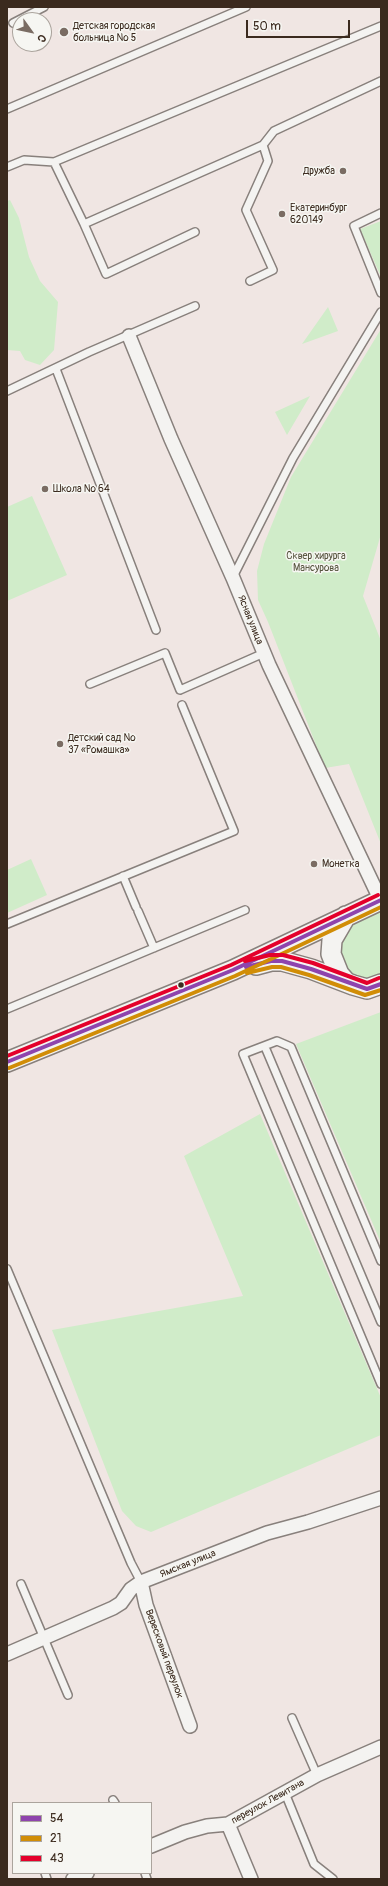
<!DOCTYPE html>
<html>
<head>
<meta charset="utf-8">
<style>
  body { margin:0 }
  #map { position:relative; width:388px; height:1886px; overflow:hidden; background:#f0e6e3; font-family:Pangolin,sans-serif }
  canvas { display:block }
  .frame { position:absolute; inset:0; border:8px solid #3b2a1e; pointer-events:none }
  .legend { position:absolute; left:12px; top:1802px; width:140px; height:72px; box-sizing:border-box; background:#f6f6f2; border:1px solid #aba49d; margin:0; padding:5px 7px; list-style:none; font-size:12px; color:#3b2a1e }
  .legend li { display:flex; align-items:center; gap:8px; height:20px }
  .legend b { width:20px; border:1px solid #aba49d }
  .north { position:absolute; left:12px; top:12px; width:40px; height:40px; box-sizing:border-box; background:#f6f6f2; border:1px solid #aba49d; border-radius:50%; rotate:123deg; font-size:11px; font-weight:700; line-height:16px; text-align:center; color:#3b2a1e }
  .north::after { content:''; display:block; margin:auto; width:14px; height:18px; background:#7a6c63; clip-path:polygon(50% 0,100% 100%,50% 72%,0 100%) }
  .scale { position:absolute; left:246px; top:20px; width:104px; height:18px; box-sizing:border-box; border:2px solid #3b2a1e; border-top:0; padding-left:5px; font-size:12px; line-height:14px; white-space:nowrap; color:#3b2a1e; -webkit-text-stroke:3px #f6f6f2; paint-order:stroke }
</style>
</head>
<body>
<div id="map">
<canvas width="388" height="1886"></canvas>
<div class="frame"></div>
<ul class="legend">
<li><b style="height:5px;background:#8e44ad"></b>54</li>
<li><b style="height:5px;background:#d18d06"></b>21</li>
<li><b style="height:5px;background:#e4002b"></b>43</li>
</ul>
<div class="north">С</div>
<div class="scale">50 m</div>
</div>
<script>
const context = document.querySelector('canvas').getContext('2d');
context.lineJoin = 'round';
function fill(path, color) { context.fillStyle = color; context.fill(path, 'evenodd'); }
const toPath = rows => new Path2D(rows.map(r => 'M' + r).join(''));
function strokePath(path, color, width, dash) { context.strokeStyle = color; context.lineWidth = width; context.lineCap = dash ? 'butt' : 'round'; context.setLineDash(dash || []); context.stroke(path); }
function write(font, color, halo, rows, align = 'center') {
  context.font = font + ' Pangolin,sans-serif'; context.lineWidth = 3; context.setLineDash([]); context.textBaseline = 'middle'; context.strokeStyle = halo; context.fillStyle = color; for (const [text, x, y, turn = 0] of rows) {
    context.save(); context.translate(x, y); context.rotate((+turn || 0) * Math.PI / 180); context.textAlign = isNaN(turn) ? turn : align; if (halo) context.strokeText(text, 0, 0); context.fillText(text, 0, 0); context.restore();
  }
}
fill(toPath([
  [10,200,19,218,29,257,40,281,58,302,54,350,40,365,25,360,20,351,7,350,7,201],
  [381,221,381,277,360,229],
  [328,307,338,331,302,344],
  [381,329,381,534,363,596,381,641,381,844,349,764,325,768,268,622,258,600,257,571,264,544,291,477],
  [310,396,287,435,275,412],
  [32,496,67,575,7,601,7,507],
  [31,859,47,895,7,913,7,870],
  [381,911,381,976,370,980,350,975,341,967,340,946,343,937,354,922],
  [381,1012,381,1243,296,1044],
  [260,1114,381,1398,381,1435,151,1532,136,1526,122,1511,52,1330,243,1296,184,1156]
]), '#d0ecc9');
const lane = toPath([
  [13,23,44,7],
  [381,26,54,162,84,224,263,145,274,131,381,81],
  [7,109,246,7],
  [7,167,24,160,54,162],
  [381,213,354,226,381,293],
  [84,224,106,274,195,232],
  [250,281,273,270,246,210,268,161,263,145],
  [56,369,156,630],
  [7,391,89,352,195,306],
  [233,577,293,458,381,312],
  [90,684,165,653,180,690,264,653],
  [123,876,136,907],
  [138,911,154,948],
  [7,924,234,831,182,705],
  [7,1009,245,910],
  [265,1047,381,1322],
  [381,1261,291,1047,277,1041,243,1054,381,1384],
  [7,1269,131,1563,141,1582],
  [21,1584,68,1695],
  [292,1718,317,1775],
  [285,1793,314,1864,333,1879],
  [113,1800,115,1803],
  [45,1873,47,1879],
  [145,1873,147,1879]
]);
const street = toPath([
  [129,336,171,439,233,578,269,665,381,901],
  [141,1582,146,1605,190,1726],
  [7,1654,113,1608,121,1603,131,1589,141,1582,267,1533,308,1522,381,1498],
  [228,1824,251,1879],
  [151,1846,185,1832,207,1826,228,1824,317,1775,381,1747],
  [73,1879,87,1873]
]);
const secondary = toPath([
  [256,965,271,961,282,961,311,969,353,985,367,989,381,984],
  [346,982,339,974,331,954,332,940,346,916],
  [7,1062,233,970,381,900]
]);
strokePath(lane, '#88807c', 10);
strokePath(street, '#88807c', 16);
strokePath(secondary, '#88807c', 22);
strokePath(lane, '#f4f3f1', 7);
strokePath(street, '#f4f3f1', 13);
strokePath(secondary, '#f4f3f1', 19);
strokePath(toPath([
  [246,967,271,961,282,961,311,969,367,989,381,984],
  [7,1062,233,970,381,900]
]), '#8e44ad', 4);
strokePath(toPath([
  [247,973,272,967,281,967,309,975,365,995,381,990],
  [9,1068,235,976,381,907]
]), '#d18d06', 4);
strokePath(toPath([
  [245,961,270,955,283,955,313,963,367,983,379,978],
  [7,1056,231,965,378,895]
]), '#e4002b', 4);
for (const [x, y, r, color] of [
  [64,32,5,"#7a6c63"],
  [343,171,4,"#7a6c63"],
  [282,214,4,"#7a6c63"],
  [45,489,4,"#7a6c63"],
  [60,744,4,"#7a6c63"],
  [314,864,4,"#7a6c63"],
  [181,985,3.5,"#3b2a1e"]
]) { const dot = new Path2D(); dot.arc(x, y, r, 0, 2 * Math.PI); context.fillStyle = color; context.fill(dot); strokePath(dot, '#f6f6f2', 1.5); }
write('10px', '#3b2a1e', '#f6f6f2', [
  ["Детская городская",73,26],
  ["больница № 5",73,38],
  ["Дружба",335,171,"right"],
  ["Екатеринбург",290,208],
  ["620149",290,220],
  ["Школа № 64",53,489],
  ["Детский сад №",68,738],
  ["37 «Ромашка»",68,750],
  ["Монетка",322,864]
], 'left');
write('10px', '#54523c', '#f6f6f2', [
  ["Сквер хирурга",316,556],
  ["Мансурова",316,568]
]);
write('10px', '#3b2a1e', '#f6f6f2', [
  ["Ясная улица",250,620,68],
  ["Ямская улица",188,1564,-22],
  ["Вересковый переулок",164,1654,70],
  ["переулок Левитана",268,1802,-29]
]);
</script>
</body>
</html>
